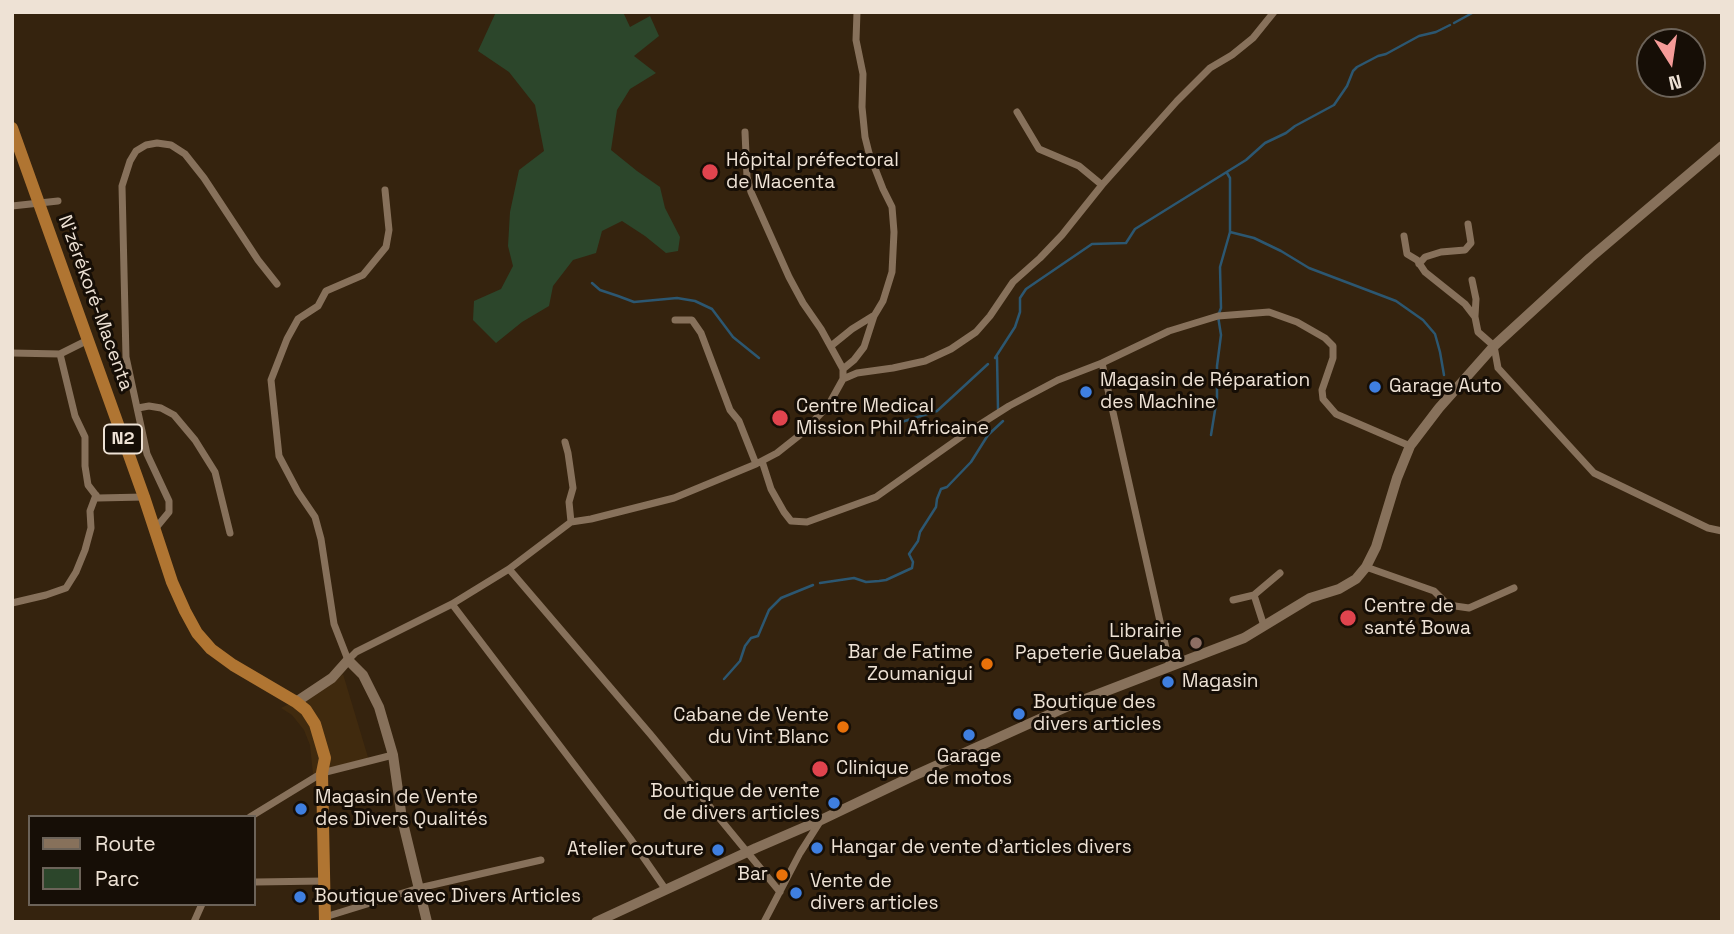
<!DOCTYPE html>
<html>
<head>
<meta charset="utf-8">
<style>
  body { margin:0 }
  #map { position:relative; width:1734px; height:934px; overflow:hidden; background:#35230e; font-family:"Space Grotesk",sans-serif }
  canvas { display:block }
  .frame { position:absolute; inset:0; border:14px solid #eee2d5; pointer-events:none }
  .legend { position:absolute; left:28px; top:815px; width:228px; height:91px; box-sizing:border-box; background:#160e06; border:2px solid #6c6359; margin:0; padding:9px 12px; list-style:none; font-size:21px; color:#eee2d5 }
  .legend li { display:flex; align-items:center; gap:14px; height:35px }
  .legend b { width:35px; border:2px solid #6c6359 }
  .north { position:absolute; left:1636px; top:28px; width:70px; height:70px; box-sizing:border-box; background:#160e06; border:2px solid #6c6359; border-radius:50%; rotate:168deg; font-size:19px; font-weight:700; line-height:28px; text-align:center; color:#eee2d5 }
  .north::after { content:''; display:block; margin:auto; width:24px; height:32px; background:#f59b98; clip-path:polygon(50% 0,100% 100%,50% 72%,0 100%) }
</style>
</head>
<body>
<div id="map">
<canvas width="1734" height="934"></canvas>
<div class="frame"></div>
<ul class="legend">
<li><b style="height:9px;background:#87715b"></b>Route</li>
<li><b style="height:19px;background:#2c462b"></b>Parc</li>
</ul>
<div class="north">N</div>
</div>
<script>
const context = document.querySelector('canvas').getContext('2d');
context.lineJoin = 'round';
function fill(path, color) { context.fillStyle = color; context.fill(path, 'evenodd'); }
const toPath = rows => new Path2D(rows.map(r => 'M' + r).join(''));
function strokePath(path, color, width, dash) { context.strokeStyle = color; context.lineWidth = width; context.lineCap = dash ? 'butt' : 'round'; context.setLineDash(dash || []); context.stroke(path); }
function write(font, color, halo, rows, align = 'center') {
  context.font = font + ' "Space Grotesk",sans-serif'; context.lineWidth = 6; context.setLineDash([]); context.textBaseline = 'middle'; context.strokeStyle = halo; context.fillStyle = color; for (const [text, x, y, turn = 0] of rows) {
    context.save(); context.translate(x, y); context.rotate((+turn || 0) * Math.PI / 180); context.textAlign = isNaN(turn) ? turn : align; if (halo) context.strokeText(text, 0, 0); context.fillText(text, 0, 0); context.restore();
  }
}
fill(toPath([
  [343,674,370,764,313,774,310,745,304,730,292,715,281,708,334,682]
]), '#402a0e');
fill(toPath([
  [496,12,623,12,630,27,650,16,659,36,634,56,656,73,630,89,617,110,611,150,637,171,660,187,665,208,680,237,678,251,666,253,645,236,622,221,602,231,596,253,573,260,553,286,549,306,522,322,496,343,473,320,474,301,501,289,513,266,508,246,510,212,519,170,544,151,535,105,509,72,478,51]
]), '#2c462b');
strokePath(toPath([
  [1454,23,1474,12],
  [1230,232,1254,238,1281,251,1309,268,1396,301,1423,320,1435,334,1440,352,1444,375],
  [592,283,600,290,618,296,634,302,677,298,695,301,712,309,733,337,759,358],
  [997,357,998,409],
  [995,358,1015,327,1020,312,1020,298,1026,289,1092,244,1126,243,1135,229,1246,160,1265,143,1286,133,1295,126,1334,105,1347,86,1353,71,1357,67,1378,56,1386,54,1419,36,1436,32,1450,25],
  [895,424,937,411,988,364],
  [1211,435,1217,398,1217,366,1221,335,1218,316,1221,308,1220,267,1230,232,1230,178,1227,173],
  [820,583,854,578,866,582,879,581,886,580,912,568,913,562,909,554,918,541,920,532,936,507,937,499,941,489,947,487,971,462,988,435,1003,421],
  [724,679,740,661,745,646,751,638,758,636,769,610,781,598,813,585]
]), '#2c5771', 2.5);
strokePath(toPath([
  [1017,112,1039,149,1079,166,1102,185],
  [385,190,389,230,386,247,363,275,326,291,318,306,298,319,287,339,271,380,279,456,298,492,315,517,321,539,334,624,348,660,356,652,452,604,509,569,571,522,591,519,674,498,756,464,777,453,801,434,828,406,843,379,843,369,821,329,803,303,789,277,751,192,747,177,745,132],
  [12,206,58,201],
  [1404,236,1407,254,1417,260,1425,272,1465,304,1475,317,1478,332,1494,346,1498,368,1594,473,1708,528,1722,531],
  [1419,264,1425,257,1441,252,1465,250,1471,243,1468,224],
  [1472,280,1476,299,1475,316],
  [675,320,692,320,701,333,730,410,739,421,756,464],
  [831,346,852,329,873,316],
  [12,353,60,354,88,340],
  [60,354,75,416,85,437,85,466,88,485,98,498,144,497],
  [1102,363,1170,666],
  [843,369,854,360,864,347,874,316,883,301,892,272,894,232,892,207,883,189,869,153,865,137,862,107,863,74,856,40,857,12],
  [843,379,857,373,893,368,925,361,951,349,976,332,990,316,1013,282,1040,258,1062,235,1102,185,1177,101,1210,68,1232,55,1253,38,1274,12],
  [138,408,149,406,161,408,174,415,195,440,215,472,230,533],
  [565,442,568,453,573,488,569,502,571,522],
  [762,461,771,489,784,512,791,521,807,522,876,497,965,434,1009,406,1058,380,1102,363,1169,331,1218,316,1269,312,1297,322,1325,338,1333,346,1333,358,1322,390,1323,399,1336,414,1410,446],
  [155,529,169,512,169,501,147,454,126,357,122,186,130,161,136,151,146,145,157,143,171,145,185,154,204,178,258,260,277,284],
  [1366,567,1434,591,1448,605,1469,608,1514,588],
  [509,569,651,735,780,892],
  [1254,595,1264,626],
  [1233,600,1254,595,1280,573],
  [12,603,46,595,66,588,76,572,85,550,91,528,90,511,96,495],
  [452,604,630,838,666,890],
  [250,817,322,773,393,755],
  [256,882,324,881],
  [325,917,419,888,541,860],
  [194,922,202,904],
  [764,922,800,853,821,820]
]), '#87715b', 7);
strokePath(toPath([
  [296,702,332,678,348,660,363,675,379,707,393,755,402,819,427,922],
  [596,922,756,848,821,820,911,777,1075,703,1244,638,1310,598,1339,589,1356,579,1366,567,1376,547,1397,478,1410,446,1439,408,1494,346,1590,258,1722,146]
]), '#87715b', 10);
strokePath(toPath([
  [12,128,144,497,172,582,185,611,197,633,211,649,233,665,296,702,306,710,315,724,325,758,322,773,325,922]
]), '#b07532', 12);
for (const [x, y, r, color] of [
  [710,172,9,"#e0444e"],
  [1375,387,7,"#3f7fe0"],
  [1086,392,7,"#3f7fe0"],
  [780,418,9,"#e0444e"],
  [1348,618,9,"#e0444e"],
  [1196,643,7,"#8d6e63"],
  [987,664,7,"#e8710a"],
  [1168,682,7,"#3f7fe0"],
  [1019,714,7,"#3f7fe0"],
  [843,727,7,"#e8710a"],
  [969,735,7,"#3f7fe0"],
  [820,769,9,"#e0444e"],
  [834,803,7,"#3f7fe0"],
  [301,809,7,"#3f7fe0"],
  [817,848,7,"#3f7fe0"],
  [718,850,7,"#3f7fe0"],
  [782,875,7,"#e8710a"],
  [796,893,7,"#3f7fe0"],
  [300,897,7,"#3f7fe0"]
]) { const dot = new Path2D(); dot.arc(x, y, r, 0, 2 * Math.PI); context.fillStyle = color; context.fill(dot); strokePath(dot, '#160e06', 2.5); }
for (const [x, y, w] of [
  [123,439,38]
]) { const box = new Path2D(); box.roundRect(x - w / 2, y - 14.5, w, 29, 5); context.fillStyle = '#160e06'; context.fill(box); strokePath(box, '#eee2d5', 2); }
write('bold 18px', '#eee2d5', null, [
  ["N2",123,439]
]);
write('19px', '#eee2d5', '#160e06', [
  ["Hôpital préfectoral",726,161],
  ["de Macenta",726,183],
  ["Magasin de Réparation",1100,381],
  ["des Machine",1100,403],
  ["Garage Auto",1389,387],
  ["Centre Medical",796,407],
  ["Mission Phil Africaine",796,429],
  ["Centre de",1364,607],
  ["santé Bowa",1364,629],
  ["Librairie",1182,632,"right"],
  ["Papeterie Guelaba",1182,654,"right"],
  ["Bar de Fatime",973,653,"right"],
  ["Zoumanigui",973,675,"right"],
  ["Magasin",1182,682],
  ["Boutique des",1033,703],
  ["divers articles",1033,725],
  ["Cabane de Vente",829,716,"right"],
  ["du Vint Blanc",829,738,"right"],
  ["Garage",969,757,"center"],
  ["de motos",969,779,"center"],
  ["Clinique",836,769],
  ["Boutique de vente",820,792,"right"],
  ["de divers articles",820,814,"right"],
  ["Magasin de Vente",315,798],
  ["des Divers Qualités",315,820],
  ["Hangar de vente d'articles divers",831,848],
  ["Atelier couture",704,850,"right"],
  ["Bar",768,875,"right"],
  ["Vente de",810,882],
  ["divers articles",810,904],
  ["Boutique avec Divers Articles",314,897]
], 'left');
write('19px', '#eee2d5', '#160e06', [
  ["N'zérékoré-Macenta",95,303,70]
]);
</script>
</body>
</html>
